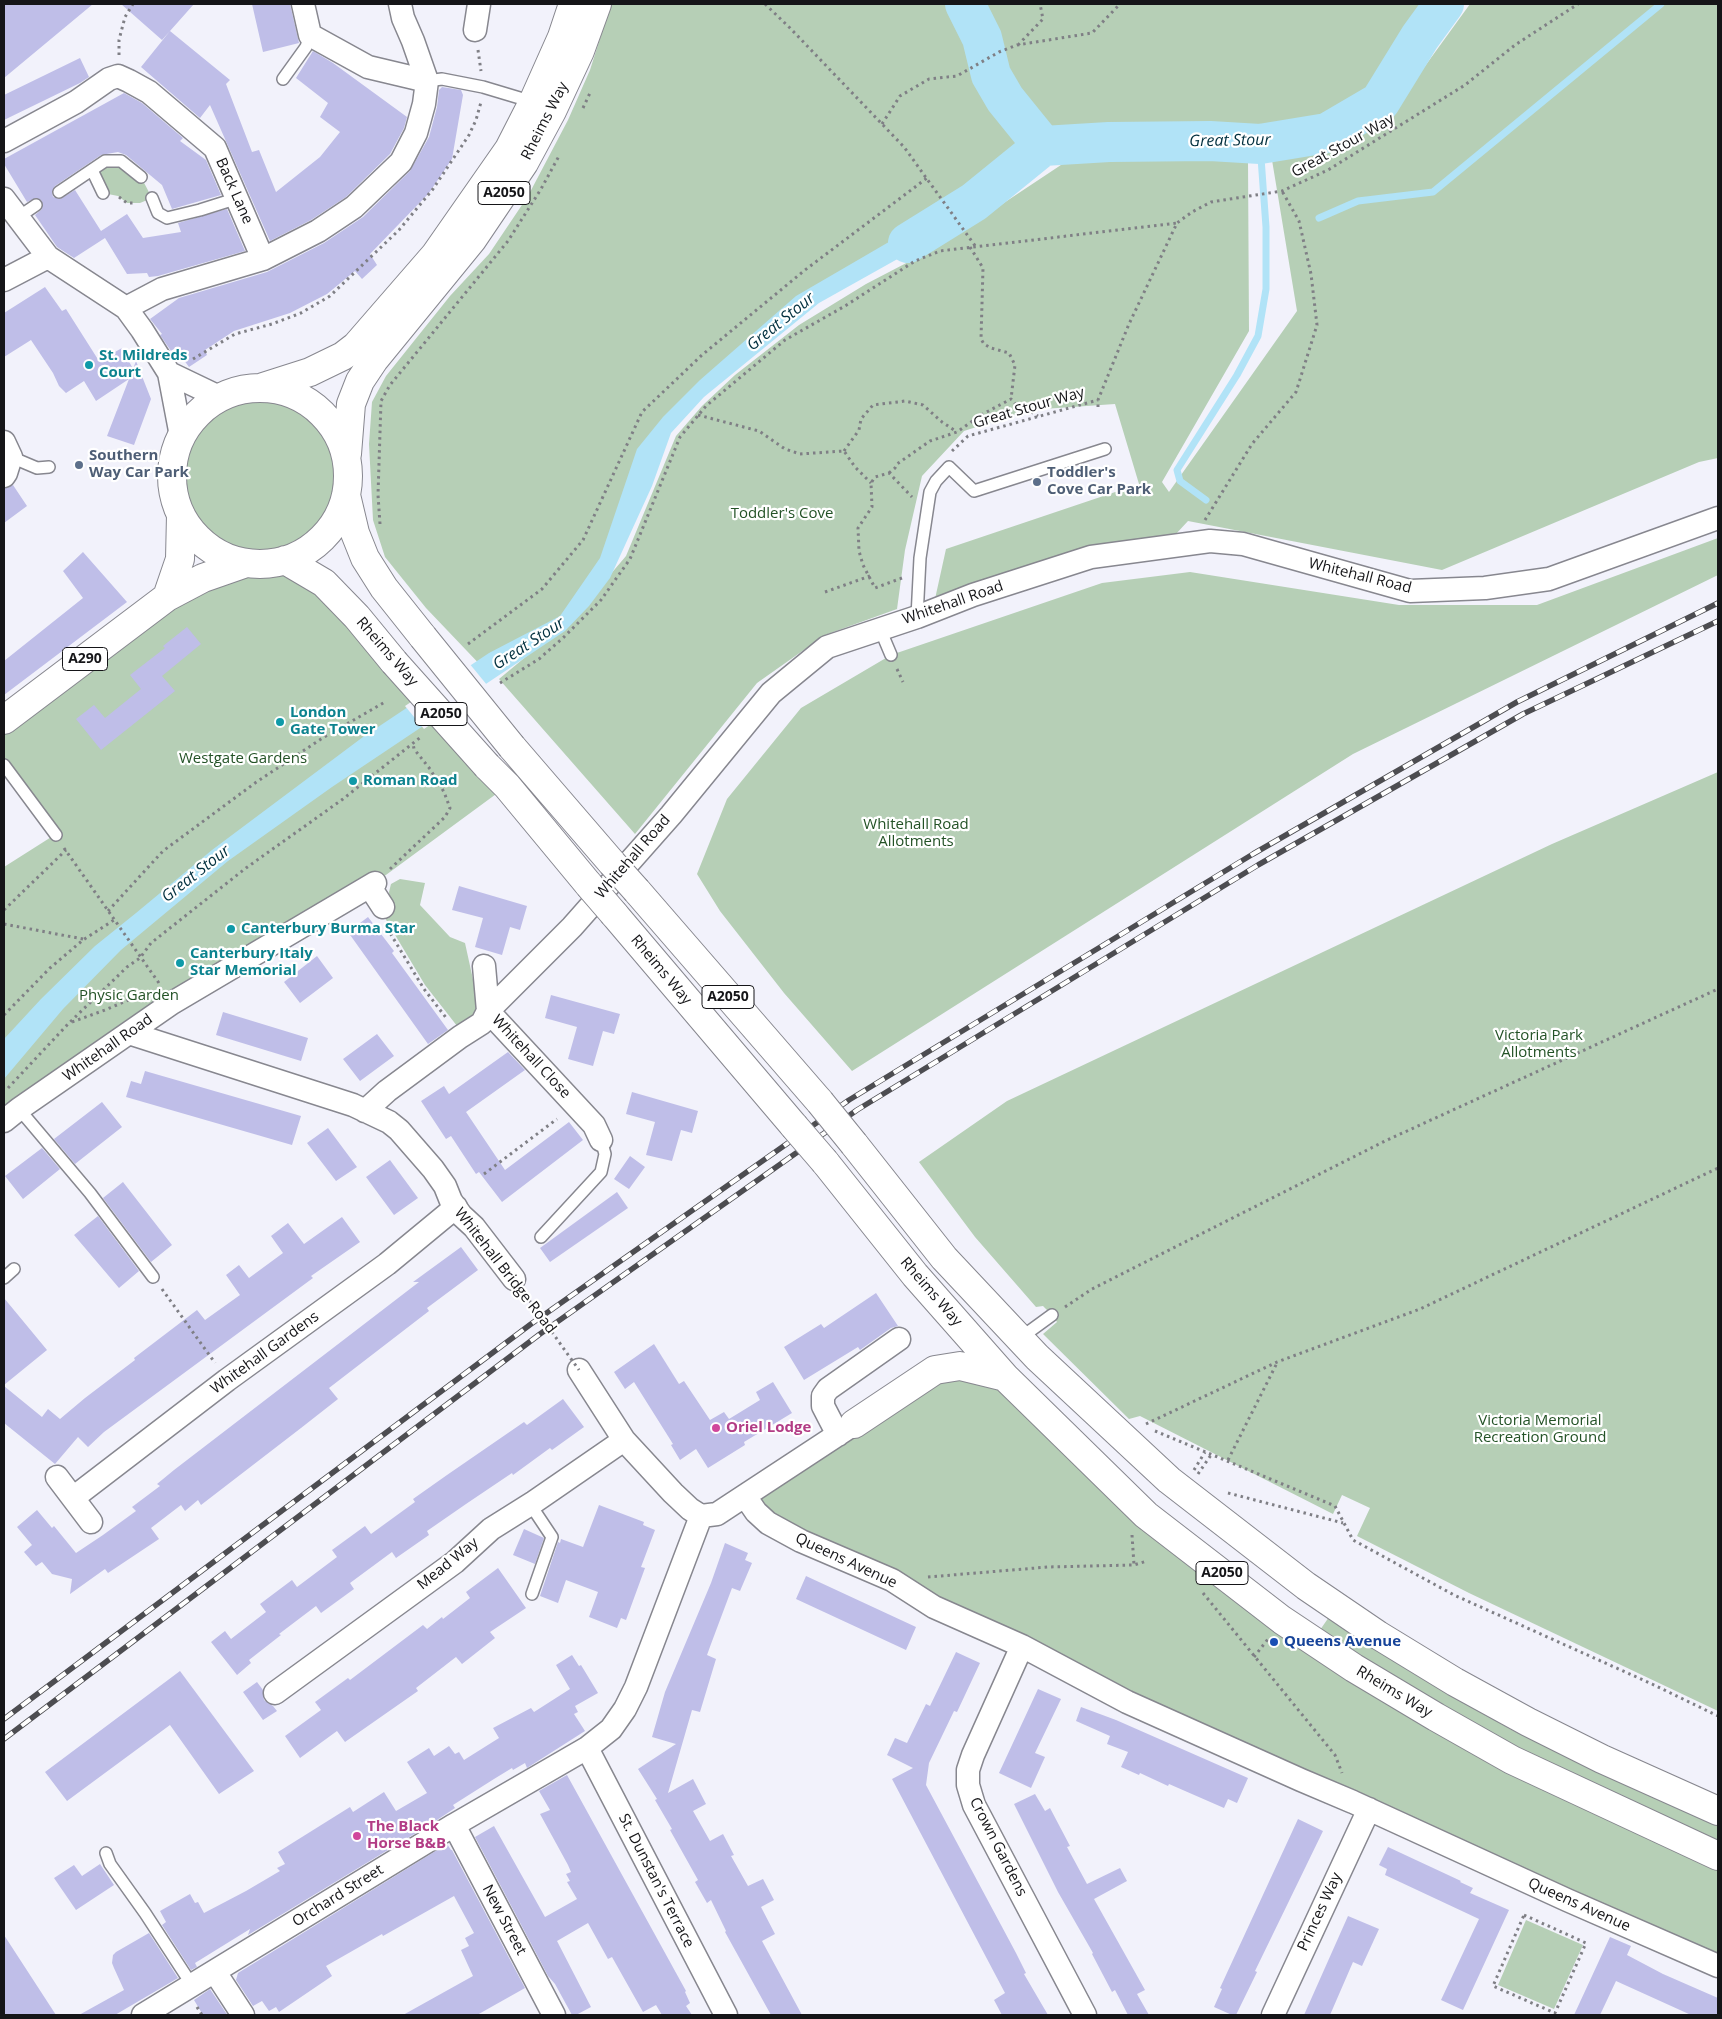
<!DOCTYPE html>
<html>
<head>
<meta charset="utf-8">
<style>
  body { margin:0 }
  #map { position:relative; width:1722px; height:2019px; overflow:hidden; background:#f2f2fb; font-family:"Open Sans",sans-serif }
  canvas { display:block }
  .frame { position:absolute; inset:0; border:5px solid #151518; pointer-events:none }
</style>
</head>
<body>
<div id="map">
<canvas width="1722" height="2019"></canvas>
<div class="frame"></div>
</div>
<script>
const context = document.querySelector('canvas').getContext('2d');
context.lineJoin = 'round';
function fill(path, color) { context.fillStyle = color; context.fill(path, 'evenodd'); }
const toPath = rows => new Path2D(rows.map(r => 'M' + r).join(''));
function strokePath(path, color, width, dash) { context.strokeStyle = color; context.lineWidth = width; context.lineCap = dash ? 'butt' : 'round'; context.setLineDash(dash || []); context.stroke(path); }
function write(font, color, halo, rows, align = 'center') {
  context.font = font + ' "Open Sans",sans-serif'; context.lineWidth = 4.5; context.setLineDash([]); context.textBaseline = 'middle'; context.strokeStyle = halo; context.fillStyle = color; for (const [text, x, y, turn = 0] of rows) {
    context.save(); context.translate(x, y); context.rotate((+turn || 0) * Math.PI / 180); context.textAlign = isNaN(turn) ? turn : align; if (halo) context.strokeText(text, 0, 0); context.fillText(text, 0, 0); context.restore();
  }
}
fill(toPath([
  [611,4,1444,4,1420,37,1380,102,1327,133,1260,144,1210,141,1109,142,1043,146,974,202,868,264,773,327,660,434,639,486,570,618,487,672,426,608,385,557,373,520,369,444,372,402,386,376,450,296,489,254,528,196,568,120,590,70],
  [1470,4,1718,4,1718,458,1699,462,1442,570,1188,521,1175,535,935,599,946,549,1139,484,1115,404,1029,410,964,431,922,476,905,550,897,609,825,635,757,683,635,834,499,679,576,615,626,556,676,436,702,406,735,375,799,325,866,284,939,246,1070,159,1248,161,1249,331,1162,482,1169,492,1297,311,1272,160,1391,113],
  [121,161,141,177,152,198,140,203,127,203,118,196,103,193,92,170],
  '182 476a76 76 0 1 1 152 0a76 76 0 1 1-152 0Z',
  [1718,538,1718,575,1353,754,852,1071,784,993,720,911,697,874,727,799,801,708,891,655,1102,583,1190,572,1399,605,1537,605],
  [285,560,507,786,375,883,4,1121,4,867,56,834,4,765,4,720,167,597,246,563,266,564],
  [1718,772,1718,1711,1469,1593,1357,1536,1370,1508,1342,1495,1333,1514,1140,1416,1129,1419,1043,1334,1057,1322,1052,1315,1043,1306,1036,1307,975,1237,919,1162,1007,1101,1552,844],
  [400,879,425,883,420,905,450,937,465,943,481,1016,461,1031,425,985,382,913,390,904,389,892,391,884],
  [935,1370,1005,1377,1282,1620,1718,1856,1718,1967,801,1541,745,1496],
  [1329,1617,1439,1687,1510,1729,1595,1771,1718,1826,1718,1843,1505,1742,1431,1700,1320,1630],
  [1526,1920,1583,1945,1554,2009,1498,1985]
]), '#b6cfb6');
fill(toPath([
  [949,207,960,224,819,303,704,397,671,433,652,486,610,578,589,606,565,631,332,787,228,861,121,950,63,1009,4,1079,4,1039,41,999,95,946,136,913,212,850,363,737,489,653,560,616,600,558,637,449,663,417,700,380,796,296]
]), '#b1e3f7');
fill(toPath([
  [469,663,487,685,424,729,405,706]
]), '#f2f2fb');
strokePath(toPath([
  [1319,218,1358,201,1433,192,1661,4],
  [1206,500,1180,481,1177,470,1237,375,1258,336,1266,289,1266,227,1260,144]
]), '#b1e3f7', 7);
strokePath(toPath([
  [965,4,982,38,991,75,1005,99,1043,146],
  [908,243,974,202,1043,146,1109,142,1210,141,1260,144,1327,133,1380,102,1420,37,1444,4]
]), '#b1e3f7', 40);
fill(toPath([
  [4,4,93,4,4,78],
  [121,4,194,4,162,40],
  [252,4,290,4,299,43,263,52],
  [170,31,230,80,226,84,252,152,259,150,276,192,320,157,340,132,320,117,328,103,296,78,313,51,333,63,407,117,404,128,390,154,346,197,311,220,270,241,210,105,200,118,141,67],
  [80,58,89,77,80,83,4,120,4,95],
  [442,87,461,90,463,95,452,159,429,193,370,254,377,265,362,279,355,271,327,294,290,313,234,331,205,350,207,355,189,367,175,348,171,351,160,335,162,334,150,319,179,298,267,272,324,243,363,217,410,171,429,137,437,107,439,90],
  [124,93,142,103,183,138,180,141,206,160,221,195,172,209,162,185,126,155,118,152,101,155,55,186,52,192,53,197,60,199,75,190,101,231,127,214,143,238,181,232,178,223,227,209,245,251,158,276,149,277,147,273,127,274,105,238,74,258,57,247,35,215,42,209,42,201,36,198,27,202,4,164,4,159],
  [45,287,62,311,66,309,99,361,122,348,133,369,136,361,151,399,134,445,107,436,129,379,96,401,84,381,66,393,59,386,53,373,31,340,4,357,4,313],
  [13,485,27,506,4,523,4,489],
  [83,552,127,602,4,695,4,661,83,598,63,571],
  [187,627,201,644,162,676,175,691,101,750,76,719,94,705,105,718,141,689,130,675,165,648,163,646],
  [459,886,527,906,520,930,510,927,502,955,475,947,483,918,452,910],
  [368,917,394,951,392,953,448,1030,428,1044,348,932],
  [317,956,333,978,300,1003,284,982],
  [551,995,620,1014,614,1034,603,1031,593,1066,568,1059,577,1027,545,1018],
  [223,1012,308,1038,301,1061,216,1035],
  [377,1034,394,1056,360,1081,343,1059],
  [508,1052,525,1070,466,1112,505,1170,569,1122,583,1140,502,1202,479,1172,476,1174,451,1136,446,1139,421,1101,444,1086,449,1094],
  [145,1071,301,1116,292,1145,126,1097,131,1081,141,1084],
  [632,1092,698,1111,692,1133,681,1130,672,1161,646,1155,655,1122,626,1114],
  [102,1102,122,1127,75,1164,54,1139],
  [328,1128,357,1167,336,1181,307,1143],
  [42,1148,60,1169,23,1199,5,1176],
  [630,1156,645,1167,629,1189,614,1179],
  [390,1160,418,1198,394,1215,366,1177],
  [123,1182,172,1245,151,1262,103,1198],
  [617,1192,628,1208,550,1262,540,1248],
  [98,1216,139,1271,119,1288,74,1235],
  [342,1217,360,1242,311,1276,313,1278,104,1432,88,1447,78,1437,55,1464,4,1423,4,1386,42,1417,48,1409,60,1419,85,1398,135,1360,134,1358,197,1310,205,1320,240,1295,226,1275,239,1265,249,1278,283,1253,271,1236,288,1223,304,1244],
  [461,1247,478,1270,427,1308,429,1311,329,1388,338,1399,301,1428,201,1505,198,1500,185,1511,181,1505,151,1528,159,1539,108,1573,105,1569,70,1594,72,1579,52,1574,42,1562,36,1566,24,1552,32,1545,17,1527,37,1510,52,1528,54,1526,76,1553,103,1535,136,1511,132,1507,160,1486,157,1484,174,1470,419,1282,413,1282],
  [876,1293,898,1326,891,1328,860,1350,858,1347,804,1380,784,1347,821,1324,824,1328],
  [4,1298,47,1350,4,1385],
  [654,1344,679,1384,684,1381,710,1420,724,1412,729,1419,760,1400,756,1392,773,1382,792,1413,744,1442,745,1445,708,1468,696,1449,680,1460,671,1445,673,1444,634,1382,625,1389,614,1372],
  [563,1399,584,1427,552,1450,550,1448,513,1475,512,1473,466,1504,427,1531,429,1535,396,1558,392,1552,350,1583,354,1589,321,1613,316,1606,279,1634,281,1635,249,1660,251,1663,237,1675,211,1642,225,1631,231,1639,266,1612,260,1604,292,1580,297,1587,337,1557,332,1550,365,1526,371,1534,415,1502,413,1499,447,1475,524,1422,527,1425],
  [599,1505,644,1522,643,1525,655,1530,641,1567,645,1568,626,1620,621,1618,617,1628,589,1617,598,1592,566,1580,558,1603,540,1596,558,1542,560,1543,561,1539,583,1547],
  [524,1529,544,1538,535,1564,513,1555],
  [725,1543,748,1553,745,1560,752,1563,740,1591,732,1588,711,1644,707,1655,716,1659,700,1712,692,1710,668,1793,693,1779,706,1804,693,1811,710,1841,723,1834,734,1855,731,1856,748,1886,763,1879,774,1900,761,1907,775,1934,762,1941,802,2015,771,2015,725,1932,726,1931,711,1900,707,1903,695,1882,698,1880,670,1830,672,1829,655,1800,657,1799,638,1769,676,1744,652,1737,665,1692,711,1583],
  [498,1568,526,1608,490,1632,495,1638,462,1664,456,1657,416,1688,418,1691,345,1742,337,1731,300,1758,285,1736,321,1710,315,1702,348,1678,350,1680,423,1625,427,1629,442,1617,443,1619,470,1598,466,1592],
  [806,1576,916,1627,906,1650,796,1599],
  [956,1652,980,1663,957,1712,954,1711,929,1763,926,1785,1016,1953,1026,1973,1024,1974,1048,2015,1002,2015,994,2000,1005,1993,892,1779,913,1768,887,1755,895,1738,907,1743,926,1704,930,1706],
  [572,1655,579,1666,581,1665,598,1693,575,1706,578,1712,574,1714,585,1731,527,1768,525,1763,513,1770,512,1768,494,1779,453,1805,455,1808,434,1822,248,1935,250,1929,195,1963,197,1967,191,1970,162,1925,166,1922,160,1911,190,1894,195,1903,198,1902,204,1913,246,1891,280,1871,277,1868,285,1864,278,1852,350,1807,353,1812,384,1792,396,1811,427,1793,407,1762,429,1748,434,1756,449,1746,455,1754,459,1752,464,1760,499,1738,493,1728,531,1708,534,1712,570,1689,556,1665],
  [180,1671,254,1771,219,1794,170,1725,67,1801,45,1772],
  [257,1682,263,1690,264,1700,273,1706,277,1711,263,1720,243,1692],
  [1038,1689,1061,1699,1035,1753,1045,1757,1031,1788,999,1773],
  [1081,1707,1116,1720,1248,1778,1237,1803,1228,1799,1224,1808,1169,1784,1168,1786,1140,1773,1139,1775,1121,1767,1128,1752,1107,1744,1110,1736,1076,1721],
  [567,1775,686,1991,685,1992,690,2003,686,2006,692,2015,662,2015,656,2005,643,2012,612,1957,608,1959,588,1923,557,1941,591,2007,576,2015,572,2015,555,1984,548,1976,475,1837,494,1826,545,1917,577,1899,567,1882,570,1881,566,1874,571,1872,568,1865,540,1814,550,1810,539,1791],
  [1035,1794,1045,1811,1050,1808,1070,1846,1067,1847,1087,1884,1120,1868,1127,1881,1094,1899,1145,1990,1137,1994,1149,2015,1128,2015,1115,1990,1112,1992,1092,1954,1093,1953,1058,1892,1014,1804],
  [1298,1819,1323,1831,1255,1971,1257,1972,1236,2015,1232,2015,1214,2007,1222,1989,1220,1988],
  [447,1844,451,1850,452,1850,525,1988,477,2015,403,2015,473,1976,461,1950,469,1946,465,1938,474,1933,454,1896,383,1936,382,1934,326,1966,332,1976,279,2012,276,2007,269,2011,262,2001,253,2006,236,1980,238,1973],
  [1388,1847,1461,1881,1460,1882,1473,1888,1470,1893,1509,1910,1463,2010,1441,2000,1479,1919,1385,1875,1387,1869,1379,1865],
  [100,1864,114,1885,76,1910,54,1878,74,1865,82,1876],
  [1348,1916,1379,1929,1362,1966,1353,1962,1330,2015,1304,2015],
  [149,1933,178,1978,115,2015,79,2015,124,1990,114,1968,112,1963,113,1955,116,1952],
  [4,1935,56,2015,4,2015],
  [1610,1937,1631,1946,1627,1955,1663,1974,1718,1998,1718,2015,1691,2015,1616,1981,1600,2015,1574,2015],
  [210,1989,226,2013,228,2015,203,2015,194,2000]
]), '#bfbee8');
const lane = toPath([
  [283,79,306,47,310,35],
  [427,81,442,79,483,87,533,102],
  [92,170,103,193],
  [59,192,105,161,121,161,141,177],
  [152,198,158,213,167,218,200,210,238,198],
  [17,218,36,205],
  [11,457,37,468,49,467],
  [917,617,920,558,930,492,936,481,949,467,974,491,1105,449],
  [880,629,891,655],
  [4,765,56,835],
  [19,1109,90,1193,153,1277],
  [541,1237,601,1172,605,1154,601,1140],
  [4,1278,14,1269],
  [1019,1339,1052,1315],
  [530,1504,552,1537,532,1594],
  [106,1853,110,1864,145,1913,192,1985]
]);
const street = toPath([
  [303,4,310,35,368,67,427,81],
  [475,30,479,4],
  [4,141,76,102,109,79,118,76,129,81,149,92,215,148,263,259],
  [4,199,48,257,126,308,142,330,169,373,181,436],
  [4,280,48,257],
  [126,308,162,289,263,259,318,231,354,207,401,162,416,133,424,104,427,81,413,41,403,18,400,4],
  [169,373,219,397],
  [4,442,11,457,6,473,4,476],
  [370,887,383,907],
  [484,966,488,1011,594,1125,601,1140],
  [129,1033,353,1105,389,1122,399,1130,433,1169,445,1186,451,1201,461,1215,474,1227,514,1279],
  [365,1111,387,1091,460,1037,482,1023,488,1011,572,927,671,815,771,693,827,647,917,617,973,595,1091,557,1210,541,1243,544,1410,591,1485,588,1549,579,1718,518],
  [4,1121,19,1109,172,1003,375,883],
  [579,1370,624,1440,673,1493,690,1509,701,1516],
  [838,1435,823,1406,823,1396,828,1389,899,1339],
  [57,1477,91,1522],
  [745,1496,756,1512,768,1523,801,1541,892,1580,934,1607,1022,1646,1127,1702,1301,1780,1353,1802,1567,1900,1718,1966],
  [73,1498,227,1380,387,1264,456,1207],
  [701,1516,717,1514,854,1424],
  [1022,1646,973,1755,968,1770,968,1785,974,1805,1085,2015],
  [275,1693,455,1562,491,1529,534,1502,624,1440],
  [587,1748,726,2015],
  [454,1825,554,2015],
  [215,1972,243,2015],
  [143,2015,454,1825,587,1748,611,1729,625,1709,636,1687,701,1516],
  [1273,2015,1369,1809]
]);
const primary = toPath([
  [263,387,310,372,343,356,356,346,435,255,509,149,533,102,562,37,573,4],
  '172 476a88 88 0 1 1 176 0a88 88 0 1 1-176 0Z',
  [347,454,351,404,360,381,374,360,472,240,524,163,552,111,580,51,597,4],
  [346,495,355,533,365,558,384,588,423,637],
  [285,560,324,583,357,617,394,662],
  [167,597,180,559,181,515],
  [4,720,167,597,203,578,246,563],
  [512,747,612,863],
  [487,766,507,786,589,885],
  [637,891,820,1102],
  [614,914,794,1126],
  [854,1144,944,1258,1037,1357,1169,1480,1306,1586,1378,1635,1455,1682,1528,1722,1602,1759,1718,1811],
  [825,1162,915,1275,1005,1377,1146,1515,1282,1620,1354,1668,1436,1717,1512,1760,1718,1856],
  [854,1424,935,1370,960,1366,1005,1377]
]);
strokePath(lane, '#87878f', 14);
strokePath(street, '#87878f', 25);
strokePath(primary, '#87878f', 30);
strokePath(toPath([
  [765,4,790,28,904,147,976,247],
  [1018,45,1043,19,1040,4],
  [478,50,481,71],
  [119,55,119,40,125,17,133,4],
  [583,108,590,93],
  [882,124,900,96,929,79,957,76,999,52,1017,45,1092,33,1120,4],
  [119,197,127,203,136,203],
  [970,247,983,268,981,339,984,344,991,348,1009,353,1015,365,1011,399],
  [193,359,235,334,272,324,301,313,330,296,399,230,433,189,469,135,476,120,481,102],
  [1098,407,1098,400,1129,324,1177,223,1192,212,1211,202,1282,191,1328,170,1465,85,1515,45,1578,4],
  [698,415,759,431,785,449,800,454,844,451,855,467,871,483],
  [844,451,859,430,861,419,873,405,905,401,923,405,942,422,957,432],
  [952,451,968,436,1098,400],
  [889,473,895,468,897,464,930,441,957,432,981,415,1011,399,1018,407,1028,410,1038,416],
  [1205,520,1252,444,1296,392,1317,325,1311,274,1299,221,1282,191],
  [380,524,378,495,381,401,390,385,508,241,541,189,559,156],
  [902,578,875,588,863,565,859,551,858,528,872,507,871,483,875,477,889,473,912,497],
  [825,592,870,576],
  [468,644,542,589,583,540,642,412,702,355,805,270,927,178],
  [897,669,903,682],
  [500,683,539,659,564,637,601,600,630,559,680,437,706,406,785,340,845,306,915,261,940,251,1177,223],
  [64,848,161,986],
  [390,869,445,817,450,808,444,792,430,769,414,749,413,743],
  [4,910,66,850],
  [108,911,163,851,255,783,324,737,385,702],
  [4,924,83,939],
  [387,928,424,989,447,1019],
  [4,1015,50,968,83,940,114,920],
  [72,1022,105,1010,143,994],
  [8,1088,69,1023,127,967,140,958,151,943,246,868,343,799,422,736],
  [484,1174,557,1119],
  [162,1289,215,1363],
  [1065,1307,1092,1289,1385,1141,1718,989],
  [1146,1424,1277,1362,1420,1309,1718,1168],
  [1155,1431,1335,1506,1353,1540,1454,1595,1652,1684,1718,1716],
  [1228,1460,1277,1363],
  [1194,1470,1205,1452],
  [1198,1474,1211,1455],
  [1228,1493,1343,1523],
  [1132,1535,1134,1565],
  [928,1577,1048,1567,1134,1565,1147,1561],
  [1203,1593,1335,1755,1342,1773],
  [1254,1657,1268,1639],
  [1524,1915,1586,1943,1555,2013,1493,1986,1524,1915],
  [197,2007,202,2015]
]), '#7f7f85', 3, [2.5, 4]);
strokePath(lane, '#fff', 11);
strokePath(street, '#fff', 22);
strokePath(primary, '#fff', 28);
const rail = toPath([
  [4,1719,531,1324,849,1100,1253,854,1517,702,1718,603],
  [4,1739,540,1334,857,1110,1258,865,1523,714,1718,621]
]);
strokePath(rail, '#4d4d51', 5.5);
strokePath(rail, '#fff', 4, [11]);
const primaryBridge = toPath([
  [423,637,512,747],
  [394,662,487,766],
  [612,863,637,891],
  [589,885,614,914],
  [820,1102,854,1144],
  [794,1126,825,1162]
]);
strokePath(primaryBridge, '#87878f', 30, []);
strokePath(toPath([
  [514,1279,579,1370]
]), '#7f7f85', 3, [2.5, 4]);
strokePath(primaryBridge, '#fff', 28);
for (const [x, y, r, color] of [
  [89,365,5,"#0f9aa8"],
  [79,465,5,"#5c6f8a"],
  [1037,482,5,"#5c6f8a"],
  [280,722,5,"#0f9aa8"],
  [353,781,5,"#0f9aa8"],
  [231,929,5,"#0f9aa8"],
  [180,963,5,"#0f9aa8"],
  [716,1428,5,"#d1479c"],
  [1274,1642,5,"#1a4fb4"],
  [357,1836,5,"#d1479c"]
]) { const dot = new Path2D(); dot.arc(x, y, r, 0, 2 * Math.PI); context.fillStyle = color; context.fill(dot); strokePath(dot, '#fff', 2); }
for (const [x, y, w] of [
  [504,193,52],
  [85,659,45],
  [441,714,52],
  [728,997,52],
  [1222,1573,52]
]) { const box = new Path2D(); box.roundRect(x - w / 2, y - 11.5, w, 23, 4); context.fillStyle = '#fff'; context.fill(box); strokePath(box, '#151518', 1); }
write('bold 14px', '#151518', null, [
  ["A2050",504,193],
  ["A290",85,659],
  ["A2050",441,714],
  ["A2050",728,997],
  ["A2050",1222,1573]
]);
write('15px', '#151518', '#fff', [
  ["Rheims Way",545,121,-63],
  ["Great Stour Way",1343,146,-29],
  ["Back Lane",234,191,66],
  ["Great Stour Way",1029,408,-16],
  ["Whitehall Road",1360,576,14],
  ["Whitehall Road",953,603,-19],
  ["Rheims Way",387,652,49],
  ["Whitehall Road",633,857,-49],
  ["Rheims Way",661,970,50],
  ["Whitehall Road",108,1048,-35],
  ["Whitehall Close",531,1057,47],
  ["Whitehall Bridge Road",505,1271,52],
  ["Rheims Way",931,1292,49],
  ["Whitehall Gardens",265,1353,-36],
  ["Queens Avenue",846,1561,25],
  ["Mead Way",448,1564,-39],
  ["Rheims Way",1394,1692,31],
  ["Crown Gardens",998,1847,63],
  ["St. Dunstan's Terrace",656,1881,63],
  ["Orchard Street",338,1896,-32],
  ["Queens Avenue",1579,1905,24],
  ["Princes Way",1320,1912,-65],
  ["New Street",504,1920,62]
]);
write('bold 15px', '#0d838f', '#fff', [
  ["St. Mildreds",99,356],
  ["Court",99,373],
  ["London",290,713],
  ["Gate Tower",290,730],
  ["Roman Road",363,781],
  ["Canterbury Burma Star",241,929],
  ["Canterbury Italy",190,954],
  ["Star Memorial",190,971]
], 'left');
write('bold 15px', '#4e5e75', '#fff', [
  ["Southern",89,456],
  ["Way Car Park",89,473],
  ["Toddler's",1047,473],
  ["Cove Car Park",1047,490]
], 'left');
write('15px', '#235226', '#fff', [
  ["Toddler's Cove",782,514],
  ["Westgate Gardens",243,759],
  ["Whitehall Road",916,825],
  ["Allotments",916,842],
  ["Physic Garden",129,996],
  ["Victoria Park",1539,1036],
  ["Allotments",1539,1053],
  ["Victoria Memorial",1540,1421],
  ["Recreation Ground",1540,1438]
]);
write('bold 15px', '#b23c85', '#fff', [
  ["Oriel Lodge",726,1428],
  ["The Black",367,1827],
  ["Horse B&B",367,1844]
], 'left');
write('bold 15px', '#164399', '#fff', [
  ["Queens Avenue",1284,1642]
], 'left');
write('italic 16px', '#02303f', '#fff', [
  ["Great Stour",1230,141,-1],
  ["Great Stour",781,322,-39],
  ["Great Stour",529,644,-33],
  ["Great Stour",196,874,-38]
]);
</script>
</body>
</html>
